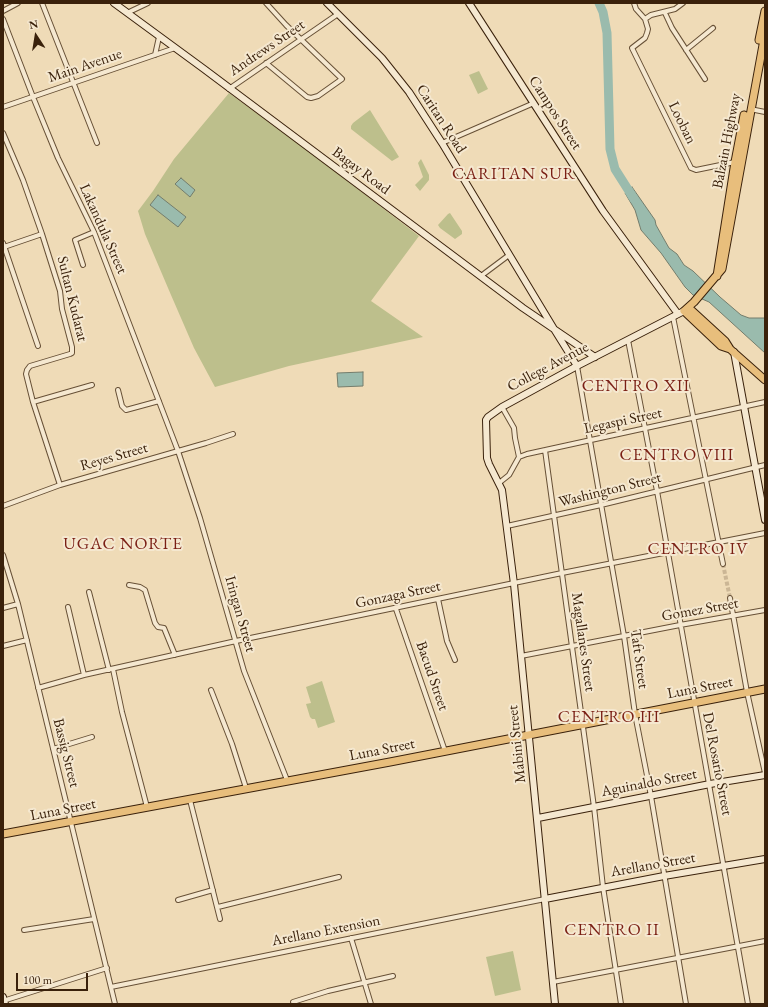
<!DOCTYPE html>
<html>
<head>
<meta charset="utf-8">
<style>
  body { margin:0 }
  #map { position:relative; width:768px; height:1007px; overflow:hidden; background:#efdbb7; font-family:"EB Garamond",serif }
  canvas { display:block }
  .frame { position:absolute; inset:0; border:4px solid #3a210b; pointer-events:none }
  .north { position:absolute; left:16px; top:16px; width:40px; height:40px; -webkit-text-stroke:3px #f5e8d0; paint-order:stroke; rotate:348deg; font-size:11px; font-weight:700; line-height:16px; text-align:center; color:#3a210b }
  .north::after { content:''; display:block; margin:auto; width:14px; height:18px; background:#3a210b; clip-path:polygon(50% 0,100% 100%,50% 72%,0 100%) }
  .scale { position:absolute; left:16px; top:973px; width:72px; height:18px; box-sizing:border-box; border:2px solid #3a210b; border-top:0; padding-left:5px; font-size:12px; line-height:14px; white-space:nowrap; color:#3a210b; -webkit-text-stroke:3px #f5e8d0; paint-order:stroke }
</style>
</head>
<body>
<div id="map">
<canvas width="768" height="1007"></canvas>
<div class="frame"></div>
<div class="north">N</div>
<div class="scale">100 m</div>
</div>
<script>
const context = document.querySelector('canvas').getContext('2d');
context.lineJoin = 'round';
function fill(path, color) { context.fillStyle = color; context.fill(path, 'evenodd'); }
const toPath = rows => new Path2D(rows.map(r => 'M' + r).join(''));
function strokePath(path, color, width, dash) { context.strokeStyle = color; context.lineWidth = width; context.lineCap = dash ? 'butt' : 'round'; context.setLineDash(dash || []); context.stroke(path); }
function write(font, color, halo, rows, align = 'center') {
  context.font = font + ' "EB Garamond",serif'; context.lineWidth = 4; context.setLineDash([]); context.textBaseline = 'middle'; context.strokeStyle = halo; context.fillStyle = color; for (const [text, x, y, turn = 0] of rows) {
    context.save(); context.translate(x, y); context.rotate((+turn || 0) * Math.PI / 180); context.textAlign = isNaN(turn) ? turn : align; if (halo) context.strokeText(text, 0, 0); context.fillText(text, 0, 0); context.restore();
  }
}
fill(toPath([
  [479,71,488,89,478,94,469,75],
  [229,93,311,153,419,236,371,301,423,337,289,366,215,387,194,348,171,295,145,234,138,211,153,191,174,159],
  [370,110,399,157,392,161,351,129,351,126,353,123],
  [421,159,429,175,429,180,420,191,415,185,423,177,418,163],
  [450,213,462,231,462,234,455,239,440,228,438,225,448,214],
  [322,681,335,722,318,728,315,719,312,719,310,717,306,704,311,703,306,687],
  [513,951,521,990,495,996,486,957]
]), '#bdbf8c');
const water = toPath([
  [181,178,195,190,190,197,175,184,181,178],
  [632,187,655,220,656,225,669,248,677,254,684,265,693,271,720,297,741,315,749,318,765,318,765,353,709,302,693,295,685,287,661,253,641,230,635,210,625,193,632,187],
  [158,195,186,217,178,227,150,205,158,195],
  [363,372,363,386,338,387,337,373,363,372]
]);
fill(water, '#9abbad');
strokePath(water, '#747d6c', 1);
strokePath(toPath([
  [599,3,603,12,607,33,610,149,615,169,634,199]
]), '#9abbad', 9);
strokePath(toPath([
  [723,564,730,598]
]), '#cbb695', 4, [4, 2]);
const street = toPath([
  [42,3,97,143],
  [266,3,286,25,342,79,318,96,311,98,307,97,266,63],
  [634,3,636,9,645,19,648,29,647,33,645,38,632,48,691,168,696,170,735,162],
  [3,11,18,3],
  [127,13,148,3],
  [665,13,672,28,705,79],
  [3,19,33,97,58,158,94,232,178,451,200,518,244,671,287,780],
  [645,19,651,15,675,9,683,3],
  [686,50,713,28],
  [155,55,159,37],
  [229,89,338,14],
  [3,107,175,48],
  [750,109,765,112],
  [3,133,23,180,42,234,60,291,62,309,72,347,72,353,70,354,30,366,27,370,26,374,33,402,60,485],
  [442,143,534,103],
  [3,243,38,346],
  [4,247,42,234],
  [83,265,75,240,94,232],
  [481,276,509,255],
  [673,317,723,564],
  [628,340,657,491,748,1004],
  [577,366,624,636,635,714,651,796,686,1004],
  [118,390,122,406,126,410,159,401],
  [33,402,92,385],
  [502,407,514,428,515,438,519,457],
  [545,450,594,807,603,887,621,1004],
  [499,483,509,475,519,457,527,454,765,402],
  [3,506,60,485,206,443,233,434],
  [507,526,601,505,765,465],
  [3,555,18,604,115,1004],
  [129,585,140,587,145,590,155,623,158,627,164,628,175,655],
  [89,592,109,670],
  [730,598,747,692,765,773],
  [438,599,447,641,455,660],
  [68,607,84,675],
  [3,608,18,604],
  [396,609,445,751],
  [3,646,27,640],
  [521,656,680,625,765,610],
  [113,669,122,712,147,807],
  [38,688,84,675,236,641,562,573,765,533],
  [211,690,232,744,246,788],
  [53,749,92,737],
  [190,800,220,919],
  [178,900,213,890],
  [218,907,339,877],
  [24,930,94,919],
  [351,938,371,1004],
  [553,982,765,941],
  [111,987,545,899],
  [3,1001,107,968],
  [293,1002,328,991,393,976]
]);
const secondary = toPath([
  [114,3,204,69,523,308,595,357],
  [327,3,382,58,409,92,442,143,554,329,577,366],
  [469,3,603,211,678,314],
  [734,352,765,520],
  [538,818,710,784,765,775],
  [545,899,664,876,765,859],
  [3,997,5,1004],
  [555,1004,514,584,502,490,489,464,487,458,486,420,488,417,502,407,577,366,684,311]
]);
const primary = toPath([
  [759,40,765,11],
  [717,276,735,162,744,115],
  [689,308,725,341,730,349,765,380],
  [730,349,721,346,684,311,694,302,722,269,765,34],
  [3,834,390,762,765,689]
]);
strokePath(street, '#675036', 6);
strokePath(secondary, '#3a210b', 8);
strokePath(primary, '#3a210b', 9);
strokePath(street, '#f5e8d0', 4);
strokePath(secondary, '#f5e8d0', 6);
strokePath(primary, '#e8be7c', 7);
write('15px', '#3a210b', '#f5e8d0', [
  ["Andrews Street",267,48,-34],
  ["Main Avenue",85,66,-19],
  ["Campos Street",555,113,57],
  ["Caritan Road",441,119,57],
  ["Looban",682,123,64],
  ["Balzain Highway",727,141,-79],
  ["Bagay Road",361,171,37],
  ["Lakandula Street",103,229,66],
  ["Sultan Kudarat",72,299,76],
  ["College Avenue",548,367,-28],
  ["Legaspi Street",623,421,-12],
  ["Reyes Street",114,457,-16],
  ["Washington Street",610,490,-14],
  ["Gonzaga Street",398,595,-12],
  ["Gomez Street",700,610,-10],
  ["Iringan Street",240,614,74],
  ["Magallanes Street",583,642,82],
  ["Taft Street",639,659,82],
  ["Bacud Street",432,676,71],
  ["Luna Street",700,688,-11],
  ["Mabini Street",517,744,-96],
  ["Luna Street",382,750,-11],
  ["Bassig Street",66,753,76],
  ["Del Rosario Street",717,764,79],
  ["Aguinaldo Street",649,783,-11],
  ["Luna Street",63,810,-11],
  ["Arellano Street",653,865,-10],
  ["Arellano Extension",326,931,-11]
]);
context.letterSpacing = '1px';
write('17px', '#7a1f14', '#f5e8d0', [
  ["CARITAN SUR",514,174],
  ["CENTRO XII",636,386],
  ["CENTRO VIII",677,455],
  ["UGAC NORTE",123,544],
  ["CENTRO IV",698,549],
  ["CENTRO III",609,717],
  ["CENTRO II",612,930]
]);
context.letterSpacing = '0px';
</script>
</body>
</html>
